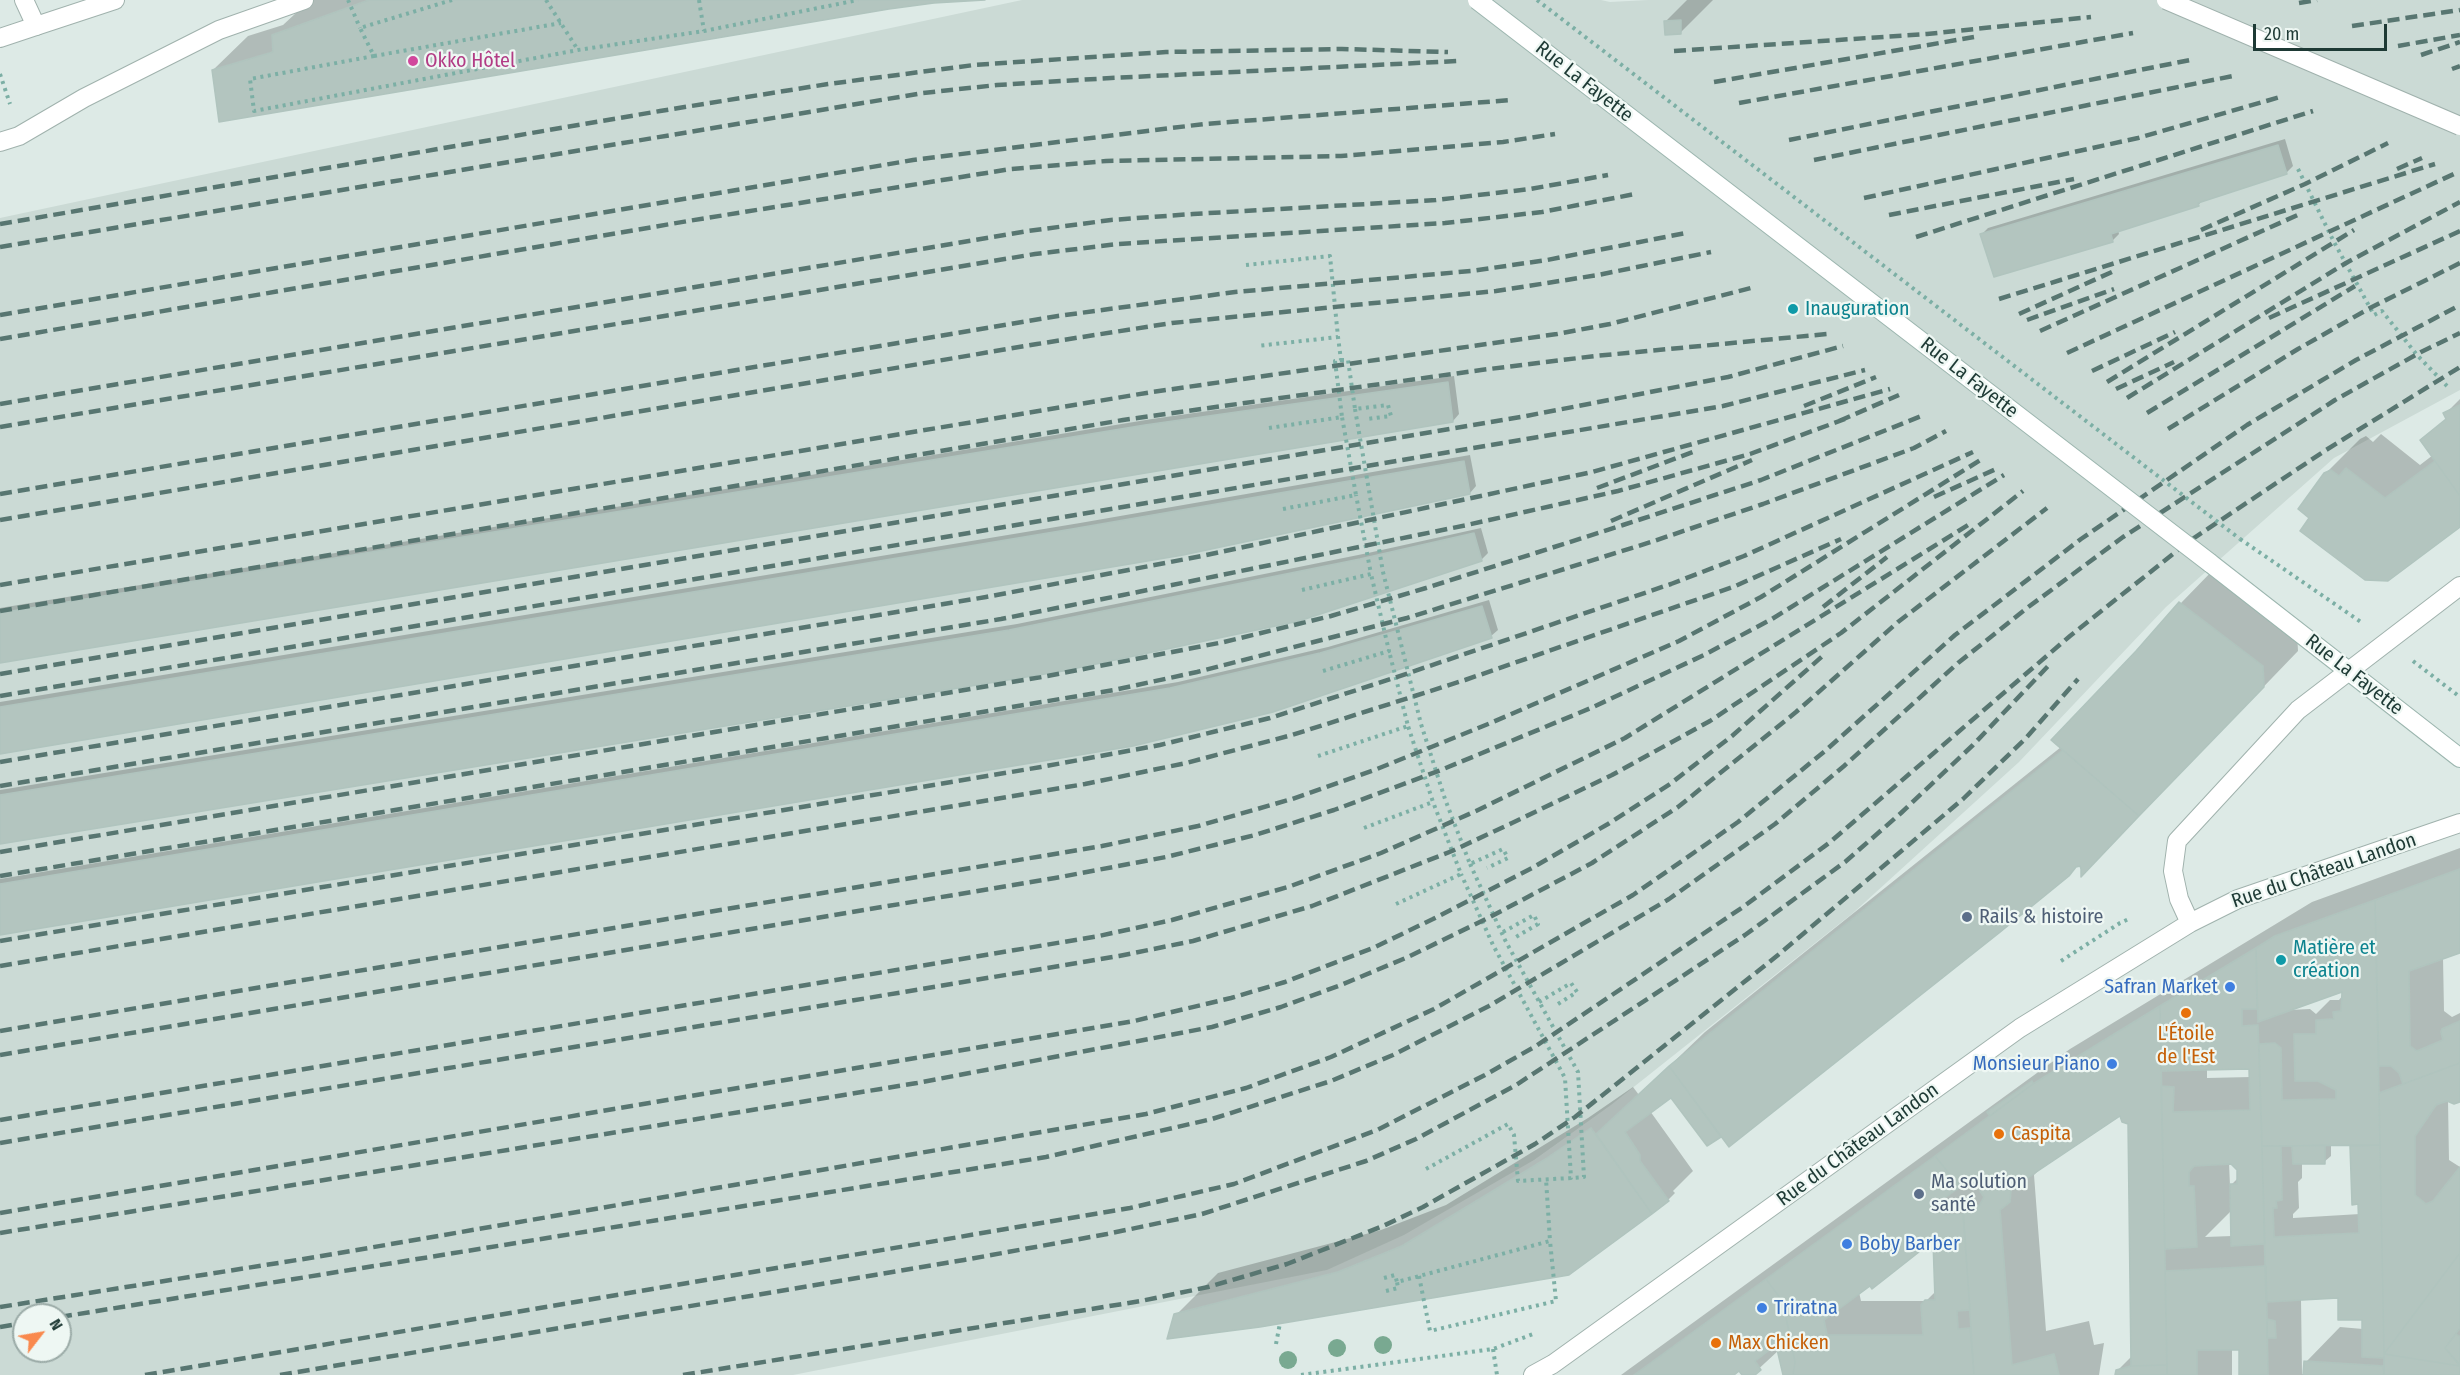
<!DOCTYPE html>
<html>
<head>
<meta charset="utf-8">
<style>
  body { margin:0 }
  #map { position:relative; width:2460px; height:1375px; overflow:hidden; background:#ddeae6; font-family:"Fira Sans Condensed",sans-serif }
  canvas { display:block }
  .north { position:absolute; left:12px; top:1303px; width:60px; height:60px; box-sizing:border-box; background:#eef7f3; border:2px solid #9baba7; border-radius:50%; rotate:59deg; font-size:16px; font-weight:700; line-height:24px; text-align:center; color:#1e3a35 }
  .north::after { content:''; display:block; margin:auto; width:21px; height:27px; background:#f9894d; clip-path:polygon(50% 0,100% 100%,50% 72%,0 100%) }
  .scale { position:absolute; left:2253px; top:24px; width:134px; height:27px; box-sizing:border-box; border:3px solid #1e3a35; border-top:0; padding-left:8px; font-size:18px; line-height:21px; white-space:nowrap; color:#1e3a35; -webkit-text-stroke:4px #eef7f3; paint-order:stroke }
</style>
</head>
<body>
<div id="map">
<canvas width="2460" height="1375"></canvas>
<div class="north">N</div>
<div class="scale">20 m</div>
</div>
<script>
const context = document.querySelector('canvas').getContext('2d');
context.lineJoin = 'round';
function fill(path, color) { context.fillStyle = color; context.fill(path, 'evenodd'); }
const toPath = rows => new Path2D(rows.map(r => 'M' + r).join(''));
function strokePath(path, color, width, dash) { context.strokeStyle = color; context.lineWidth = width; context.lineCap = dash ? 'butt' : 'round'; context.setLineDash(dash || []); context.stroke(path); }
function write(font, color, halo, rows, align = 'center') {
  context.font = font + ' "Fira Sans Condensed",sans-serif'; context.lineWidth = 4.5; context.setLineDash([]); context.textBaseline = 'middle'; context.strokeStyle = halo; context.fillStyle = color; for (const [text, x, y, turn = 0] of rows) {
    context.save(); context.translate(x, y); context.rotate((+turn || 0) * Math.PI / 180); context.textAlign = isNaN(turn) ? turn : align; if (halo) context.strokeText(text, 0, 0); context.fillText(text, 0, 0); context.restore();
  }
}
fill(toPath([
  [1022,0,1601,0,1610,2,1648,0,2460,0,2460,390,2334,458,2166,607,2019,762,1853,913,1611,1105,1534,1160,1404,1235,1327,1270,793,1375,0,1375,0,218],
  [24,1315,60,1315,60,1351,24,1351]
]), '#cbdad5');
fill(toPath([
  [310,0,985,0,933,1,213,70,248,36,283,25],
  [1687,0,1713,0,1681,32,1666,21],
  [2285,139,2293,166,2286,173,2204,199,2198,205,2118,230,2119,234,2112,241,1982,234,1988,228],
  [1454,376,1459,414,1453,421,0,662,0,608,1152,419],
  [2460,399,2460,525,2311,517,2325,474,2360,439,2366,436,2373,442,2381,434,2420,465,2433,455,2422,440,2447,418,2445,414],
  [1470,455,1476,486,1470,493,0,753,0,702,1080,523],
  [1481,528,1488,553,1481,560,0,843,0,790,1017,624,1368,553],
  [2215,568,2297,631,2298,651,2117,839,2078,865,1720,1136,1671,1096,1650,1111,1693,1171,1673,1191,1675,1193,1668,1200,1568,1273,1176,1315,1218,1273,1381,1230,1446,1205,1588,1118,1633,1087,1639,1095,1705,1032,2061,747,2138,652,2181,603],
  [1489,600,1498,630,1491,636,0,933,0,879,1178,682,1328,647],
  [2460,848,2460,951,2443,957,2444,1011,2452,1017,2460,1013,2460,1100,2448,1100,2449,1160,2460,1167,2460,1375,2241,1375,2241,1348,2232,1348,2232,1375,2116,1375,2117,1371,2133,1355,2129,1123,2120,1114,2044,1165,2034,1175,2046,1331,2089,1321,2094,1345,2104,1343,2099,1375,1784,1375,1779,1350,1752,1375,1744,1375,1740,1369,1731,1375,1621,1375,2070,1049,2312,902],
  [2343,989,2343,995,2339,1000,2330,1000,2316,1014,2310,1009,2289,1010],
  [2250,1067,2251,1077,2207,1078,2207,1069],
  [2331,1144,2354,1144,2352,1146,2360,1214,2293,1218,2293,1214,2299,1208,2298,1182,2302,1178,2302,1163,2324,1162,2331,1156],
  [2229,1162,2239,1170,2239,1177,2230,1186],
  [2232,1210,2232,1236,2205,1237],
  [1934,1238,1936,1291,1926,1301,1861,1301,1859,1292],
  [2340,1297,2363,1318,2363,1329,2340,1327,2306,1362,2305,1374,2302,1374,2301,1299]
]), '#0003');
const building = toPath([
  [369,0,985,0,934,3,889,9,219,122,212,70,273,52,272,35,369,0],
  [1681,20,1681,34,1665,35,1664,21,1681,20],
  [2278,145,2287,174,2198,203,2199,206,2111,234,2113,242,1994,277,1980,234,2278,145],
  [1448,382,1453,422,0,663,0,613,1145,425,1448,382],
  [2460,405,2460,496,2420,440,2446,419,2443,413,2460,405],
  [1464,461,1470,494,1183,555,0,754,0,707,1072,529,1464,461],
  [2435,461,2460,496,2460,527,2388,581,2365,580,2300,531,2309,518,2298,509,2324,473,2331,470,2339,476,2346,468,2385,498,2435,461],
  [1474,533,1482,561,1299,621,1063,671,0,844,0,795,1009,630,1360,559,1474,533],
  [2179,602,2263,666,2264,687,2139,816,2051,740,2136,651,2179,602],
  [1482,606,1492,638,1273,712,1133,746,0,935,0,884,1170,688,1320,653,1482,606],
  [2063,750,2139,816,2081,877,2081,869,2080,866,2076,867,2069,876,1999,933,1729,1147,1669,1066,2063,750],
  [2460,869,2460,953,2409,971,2410,1046,2417,1051,2443,1040,2441,1032,2442,1029,2460,1021,2460,1063,2403,1084,2399,1073,2391,1066,2379,1066,2375,900,2460,869],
  [2375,900,2380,1145,2262,1146,2259,1044,2275,1043,2281,1048,2282,1100,2336,1099,2336,1090,2318,1081,2295,1081,2294,1034,2316,1034,2316,1020,2334,1019,2333,1012,2341,1011,2342,992,2258,1022,2256,948,2275,936,2375,900],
  [2256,948,2257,1009,2242,1009,2242,1026,2258,1025,2265,1244,2231,1246,2230,1184,2237,1184,2237,1170,2231,1164,2194,1166,2189,1172,2189,1186,2194,1186,2197,1247,2165,1249,2161,1086,2174,1087,2173,1112,2250,1110,2249,1069,2161,1071,2160,1006,2256,948],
  [2160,1006,2167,1365,2131,1366,2128,1124,2122,1122,2120,1116,2011,1189,2010,1202,2000,1210,2012,1365,2054,1354,2059,1375,1974,1375,1963,1206,1979,1206,1984,1197,1980,1191,1982,1183,1974,1176,1960,1187,1935,1156,2033,1084,2160,1006],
  [2460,1063,2460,1102,2454,1104,2447,1101,2436,1105,2415,1136,2415,1195,2426,1204,2433,1201,2460,1167,2460,1253,2384,1354,2379,1093,2460,1063],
  [1669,1066,1721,1137,1707,1146,1671,1098,1625,1132,1640,1155,1640,1161,1669,1201,1652,1214,1596,1134,1669,1066],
  [2032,1081,2033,1084,1990,1116,1987,1112,2032,1081],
  [1591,1128,1652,1214,1569,1275,1260,1327,1167,1339,1174,1314,1338,1272,1402,1246,1544,1160,1591,1128],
  [2325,1145,2325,1164,2293,1164,2292,1146,2325,1145],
  [2380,1145,2384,1354,2384,1358,2362,1357,2362,1320,2338,1320,2338,1298,2266,1302,2262,1146,2281,1146,2282,1200,2276,1201,2277,1208,2273,1208,2274,1237,2359,1233,2358,1204,2352,1205,2350,1146,2380,1145],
  [1935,1156,1960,1187,1936,1204,1945,1215,1963,1214,1970,1310,1957,1311,1958,1329,1970,1328,1974,1375,1793,1375,1795,1362,1783,1302,1766,1279,1935,1156],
  [1933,1241,1935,1300,1925,1300,1921,1305,1923,1335,1827,1335,1824,1320,1870,1286,1872,1289,1933,1241],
  [2460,1253,2460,1328,2445,1348,2460,1366,2384,1354,2460,1253],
  [2266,1266,2268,1375,2239,1375,2239,1350,2197,1350,2197,1375,2167,1375,2165,1271,2266,1266],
  [1766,1279,1783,1302,1795,1362,1793,1375,1783,1375,1776,1345,1755,1361,1761,1370,1755,1375,1742,1375,1739,1371,1734,1375,1634,1375,1766,1279],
  [2267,1319,2275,1321,2276,1338,2267,1338,2267,1319],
  [2456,1334,2460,1337,2460,1365,2445,1348,2456,1334],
  [2384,1354,2460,1366,2460,1375,2384,1375,2384,1354],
  [2304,1361,2383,1366,2384,1375,2303,1375,2304,1361],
  [2167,1365,2167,1375,2115,1375,2116,1370,2131,1366,2167,1365]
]);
fill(building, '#b3c5bf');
strokePath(building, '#b0c4be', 1.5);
const service = toPath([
  [0,142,19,136,84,98,219,30,304,0]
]);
const pedestrian = toPath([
  [0,38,36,26]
]);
const minor = toPath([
  [24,0,36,26,115,0],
  [2190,923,2179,899,2173,871,2177,841,2298,710,2460,586],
  [1533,1375,1553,1364,2020,1028,2190,923,2238,899,2460,823]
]);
const secondary = toPath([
  [2210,563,2460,758]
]);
strokePath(service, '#a0b2ad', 20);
strokePath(pedestrian, '#a0b2ad', 20);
strokePath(minor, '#a0b2ad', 20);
strokePath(secondary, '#9cb6af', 20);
strokePath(toPath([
  [348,0,360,28],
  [452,0,360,28,374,56,250,79,254,111,578,50,704,31,858,0],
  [546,0,578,50],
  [699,0,704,31],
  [374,56,561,23],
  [0,74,10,104],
  [2298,169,2334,242,2374,315,2382,311,2417,355,2447,386],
  [1246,265,1330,256,1338,337,1257,346],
  [1341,360,1348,360,1355,409,1388,405,1391,416,1367,419],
  [1355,409,1383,572,1421,724,1445,799,1470,864,1503,849,1508,858,1487,868],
  [1269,428,1342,417,1335,361,1341,360,1338,337],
  [1283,509,1356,495,1342,417],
  [2240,539,2361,622],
  [1302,590,1371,574,1356,495],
  [2413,661,2460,697],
  [1323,671,1389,651,1371,574],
  [1318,756,1408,726,1389,651],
  [1364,828,1433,802,1408,726],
  [1470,864,1505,940,1578,1072,1584,1177,1571,1178],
  [1396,904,1461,874,1433,802],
  [1503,932,1534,915,1538,924,1516,937],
  [2061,961,2120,923,2131,918],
  [1539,1002,1571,983,1577,992,1558,1004],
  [1426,1169,1508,1124,1514,1135,1518,1181,1571,1178,1565,1078,1493,945,1461,874],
  [1419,1276,1430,1331,1556,1301,1550,1241],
  [1384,1278,1395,1275,1397,1282,1550,1241,1546,1179],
  [1386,1291,1398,1288,1397,1282],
  [1276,1344,1280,1323],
  [1493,1349,1497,1375],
  [1301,1375,1493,1349,1536,1333]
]), '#7cafa5', 4, [3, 4.5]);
strokePath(service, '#fff', 18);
strokePath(pedestrian, '#fff', 18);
strokePath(minor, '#fff', 18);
strokePath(secondary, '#fff', 18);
strokePath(toPath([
  [2299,3,2317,0],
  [2352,26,2460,10],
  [2398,46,2460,35],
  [1674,51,1927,34,2091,17],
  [2421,55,2460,42],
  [2452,69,2460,66],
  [1714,82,1974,37],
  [1739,103,2133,33],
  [1789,140,2195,59],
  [1814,160,2233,76],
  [2397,169,2422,158],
  [1864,198,2138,138,2280,97],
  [1889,215,2074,179],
  [0,224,660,111,828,84,974,65,1166,52,1342,49,1448,52],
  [2201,230,2305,184,2388,143],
  [1916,237,2313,111],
  [0,247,923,93,997,85,1111,78,1457,61],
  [1999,299,2435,164],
  [2019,314,2114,271],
  [0,315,913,160,1204,124,1511,100],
  [2269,318,2460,231],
  [2027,320,2114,289],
  [2040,331,2302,213],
  [0,339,688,221,1011,169,1106,161,1341,156,1503,142,1555,134],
  [2067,353,2456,173],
  [2092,371,2175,332],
  [2107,382,2354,230],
  [2116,389,2174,362],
  [2127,398,2346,263,2460,202],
  [0,404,1028,231,1111,220,1193,214,1436,200,1530,189,1608,175],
  [1804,406,1876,377],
  [2147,413,2355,286],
  [1839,421,1899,395],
  [0,427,1035,254,1118,244,1445,223,1542,212,1635,194],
  [2168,429,2298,349,2370,308,2460,263],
  [1597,488,1698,450],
  [0,494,1058,316,1235,292,1471,271,1547,260,1686,233],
  [1934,497,1996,469],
  [0,520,1037,344,1172,323,1496,291,1598,275,1711,252],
  [1611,521,1752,460],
  [0,585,1152,392,1557,334,1610,324,1755,287],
  [1823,607,1887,557],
  [0,611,1123,420,1481,370,1595,356,1827,334],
  [0,674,1526,416,1728,377,1843,346],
  [0,696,1723,406,1865,370],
  [0,762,986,597,1202,556,1592,472,1890,389],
  [0,786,1001,619,1123,595,1467,525,1618,491,1750,454,1845,419],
  [0,852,1042,677,1224,642,1331,616,1426,588,1623,525,1761,480,1924,415],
  [0,876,1114,690,1197,672,1407,618,1651,542,1763,504,1914,448,1946,431],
  [0,941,1041,767,1160,745,1270,718,1394,678,1671,584,1744,556,1973,452],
  [0,966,1085,784,1186,763,1292,735,1465,680,1733,587,1841,539],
  [0,1031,1102,846,1198,826,1292,799,1377,769,1493,722,1679,641,1761,597,1982,459],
  [0,1055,1055,878,1166,857,1255,835,1334,810,1441,770,1591,708,1704,655,1772,619,2004,475],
  [0,1120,1099,936,1172,920,1288,887,1381,853,1476,811,1625,738,1973,522],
  [0,1143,1119,956,1193,941,1312,906,1452,851,1512,823,1612,775,1710,721,1841,633,2023,491],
  [0,1213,1134,1021,1231,998,1285,982,1373,948,1433,919,1532,868,1608,824,1670,784,1732,736,1826,653],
  [0,1233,917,1083,1212,1027,1281,1007,1341,985,1408,957,1488,918,1592,863,1678,807,1796,712,1898,622,2047,508],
  [0,1307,316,1257,1146,1114,1246,1088,1331,1057,1434,1009,1633,895,1738,822,1825,751,1955,635,2081,539,2247,425,2356,360,2460,305],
  [60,1317,1046,1157,1212,1119,1331,1081,1393,1055,1489,1006,1669,899,1775,824,1844,766,1958,663,2027,608,2123,537,2335,400,2421,352,2460,333],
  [0,1327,24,1323],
  [145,1375,1130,1208,1234,1184,1377,1130,1485,1075,1536,1046,1743,907,1829,843,2070,636,2188,542,2326,450,2460,367],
  [280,1375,964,1260,1107,1234,1202,1214,1366,1161,1416,1139,1516,1085,1745,935,1845,862,1901,813,1973,745,2050,664],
  [683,1375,1141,1301,1208,1287,1287,1264,1383,1226,1423,1207,1535,1144,1575,1117,1778,955,1963,799,2026,738,2078,679]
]), '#587671', 4.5, [12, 6]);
const minorBridge = toPath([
  [2166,0,2460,126]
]);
const secondaryBridge = toPath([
  [1477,0,2210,563]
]);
strokePath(minorBridge, '#a0b2ad', 20, []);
strokePath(secondaryBridge, '#9cb6af', 20, []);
strokePath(toPath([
  [1537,0,2240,539]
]), '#7cafa5', 4, [3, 4.5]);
strokePath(minorBridge, '#fff', 18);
strokePath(secondaryBridge, '#fff', 18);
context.fillStyle = '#79a991';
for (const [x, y] of [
  [1383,1345],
  [1337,1348],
  [1288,1360]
]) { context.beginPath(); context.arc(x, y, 9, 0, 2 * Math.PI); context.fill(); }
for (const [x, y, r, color] of [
  [413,61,6,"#d1479c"],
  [1793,309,6,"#0f9aa8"],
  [1967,917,6,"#5c6f8a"],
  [2281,960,6,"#0f9aa8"],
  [2230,987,6,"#3f7fe0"],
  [2186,1013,6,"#e8710a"],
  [2112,1064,6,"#3f7fe0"],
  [1999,1134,6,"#e8710a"],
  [1919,1194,6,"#5c6f8a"],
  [1847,1244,6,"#3f7fe0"],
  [1762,1308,6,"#3f7fe0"],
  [1716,1343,6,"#e8710a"]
]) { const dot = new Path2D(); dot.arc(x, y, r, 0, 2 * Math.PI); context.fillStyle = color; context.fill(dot); strokePath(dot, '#eef7f3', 2); }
write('20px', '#b23c85', '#eef7f3', [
  ["Okko Hôtel",425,61]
], 'left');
write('20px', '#1e3a35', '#eef7f3', [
  ["Rue La Fayette",1584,82,38],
  ["Rue La Fayette",1969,378,38],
  ["Rue La Fayette",2354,675,38],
  ["Rue du Château Landon",2324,871,-19],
  ["Rue du Château Landon",1858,1145,-36]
]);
write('20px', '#0d838f', '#eef7f3', [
  ["Inauguration",1805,309],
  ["Matière et",2293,948],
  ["création",2293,971]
], 'left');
write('20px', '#4e5e75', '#eef7f3', [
  ["Rails & histoire",1979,917],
  ["Ma solution",1931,1182],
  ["santé",1931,1205]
], 'left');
write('20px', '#366cbe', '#eef7f3', [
  ["Safran Market",2218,987],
  ["Monsieur Piano",2100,1064],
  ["Boby Barber",1859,1244,"left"],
  ["Triratna",1774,1308,"left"]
], 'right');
write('20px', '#c56008', '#eef7f3', [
  ["L'Étoile",2186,1034,"center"],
  ["de l'Est",2186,1057,"center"],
  ["Caspita",2011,1134],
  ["Max Chicken",1728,1343]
], 'left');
</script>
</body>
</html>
